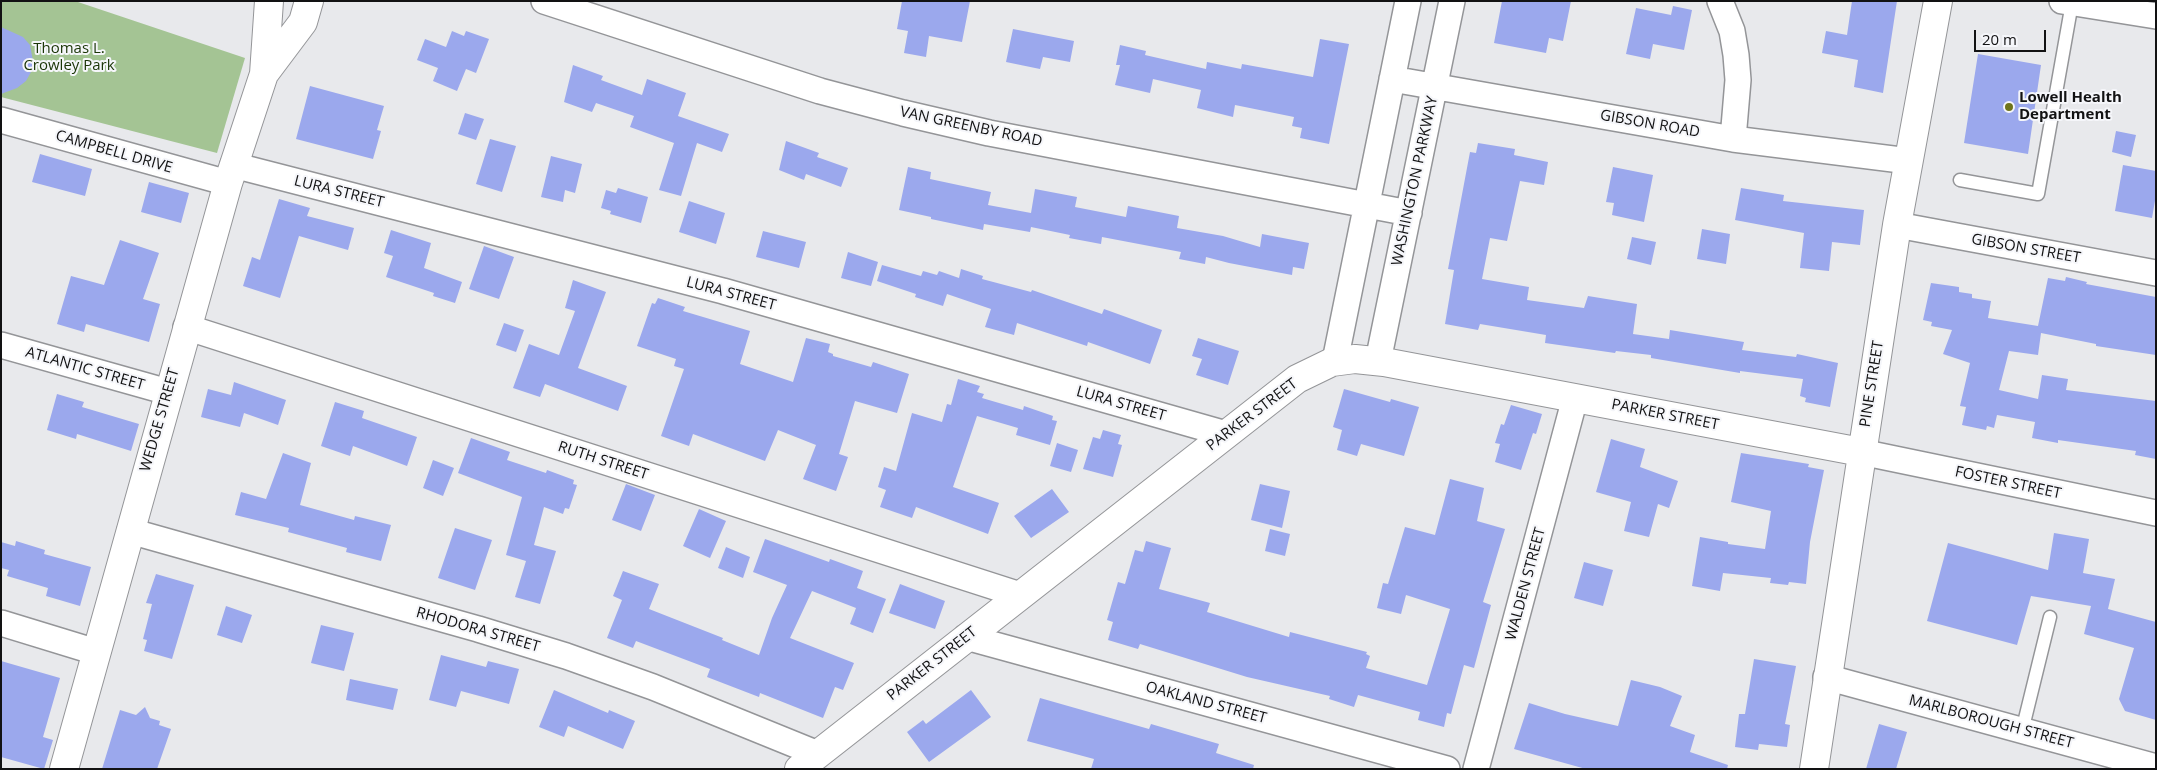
<!DOCTYPE html>
<html>
<head>
<meta charset="utf-8">
<style>
  body { margin:0 }
  #map { position:relative; width:2157px; height:770px; overflow:hidden; background:#e8e9ec; font-family:"Open Sans",sans-serif }
  canvas { display:block }
  .frame { position:absolute; inset:0; border:2px solid #121213; pointer-events:none }
  .scale { position:absolute; left:1974px; top:30px; width:72px; height:22px; box-sizing:border-box; border:2px solid #121213; border-top:0; padding-left:6px; font-size:15px; line-height:18px; white-space:nowrap; color:#121213; -webkit-text-stroke:4px #f5f6fa; paint-order:stroke }
</style>
</head>
<body>
<div id="map">
<canvas width="2157" height="770"></canvas>
<div class="frame"></div>
<div class="scale">20 m</div>
</div>
<script>
const context = document.querySelector('canvas').getContext('2d');
context.lineJoin = 'round';
function fill(path, color) { context.fillStyle = color; context.fill(path, 'evenodd'); }
const toPath = rows => new Path2D(rows.map(r => 'M' + r).join(''));
function strokePath(path, color, width, dash) { context.strokeStyle = color; context.lineWidth = width; context.lineCap = dash ? 'butt' : 'round'; context.setLineDash(dash || []); context.stroke(path); }
function write(font, color, halo, rows, align = 'center') {
  context.font = font + ' "Open Sans",sans-serif'; context.lineWidth = 4; context.setLineDash([]); context.textBaseline = 'middle'; context.strokeStyle = halo; context.fillStyle = color; for (const [text, x, y, turn = 0] of rows) {
    context.save(); context.translate(x, y); context.rotate((+turn || 0) * Math.PI / 180); context.textAlign = isNaN(turn) ? turn : align; if (halo) context.strokeText(text, 0, 0); context.fillText(text, 0, 0); context.restore();
  }
}
fill(toPath([
  [1,1,75,1,245,58,217,153,1,97]
]), '#a4c494');
fill(toPath([
  [902,1,970,1,962,42,929,36,926,57,904,53,908,31,897,29],
  [1502,1,1571,1,1563,41,1549,38,1546,53,1494,43],
  [1852,1,1897,1,1883,93,1854,87,1858,60,1822,53,1826,31,1847,35],
  [1673,6,1692,10,1684,50,1653,44,1650,59,1626,54,1636,8,1671,15],
  [1,27,23,37,30,45,33,61,31,72,26,81,17,88,1,94],
  [1013,29,1074,41,1070,62,1043,57,1040,69,1006,62],
  [452,31,464,36,466,31,489,39,476,73,466,69,457,91,433,81,438,68,417,60,425,39,446,47],
  [1320,39,1349,44,1329,144,1300,138,1302,128,1292,126,1294,117,1235,105,1233,117,1197,108,1201,90,1153,79,1150,93,1115,85,1120,65,1116,65,1120,45,1146,51,1145,55,1206,69,1207,62,1241,69,1242,64,1313,77],
  [1978,54,2041,65,2028,154,1964,143],
  [573,65,603,76,601,80,642,95,647,79,686,93,678,116,729,134,722,152,697,143,681,196,659,190,674,143,630,127,634,116,596,103,592,112,564,102],
  [310,86,384,106,377,130,381,131,373,159,296,139],
  [465,113,484,119,476,140,458,134],
  [2116,131,2136,135,2131,157,2112,152],
  [490,139,516,146,502,192,476,184],
  [786,141,819,153,817,157,848,168,841,187,806,174,804,180,779,170],
  [1478,143,1515,149,1514,155,1548,162,1544,185,1520,181,1507,241,1490,238,1482,279,1529,287,1527,300,1584,308,1588,296,1637,304,1633,334,1669,339,1670,330,1744,342,1742,350,1796,357,1797,354,1838,363,1830,407,1805,402,1806,398,1800,396,1803,379,1740,371,1740,373,1651,358,1651,355,1616,351,1615,353,1545,343,1546,335,1480,324,1478,330,1445,324,1454,270,1448,269,1470,152,1476,153],
  [40,154,92,169,85,196,32,182],
  [551,156,582,164,575,193,565,190,563,202,541,197],
  [2123,165,2156,171,2156,195,2152,218,2115,211],
  [908,167,931,172,930,179,991,192,988,205,1031,213,1035,189,1077,197,1075,207,1126,217,1128,206,1179,216,1177,228,1223,236,1260,247,1262,234,1309,243,1304,269,1293,267,1292,275,1229,263,1206,257,1205,264,1179,259,1181,252,1102,237,1101,244,1069,238,1070,235,1031,227,1030,232,984,224,983,230,931,219,931,217,899,210],
  [1613,167,1653,175,1644,222,1612,215,1614,203,1606,202],
  [149,182,189,193,181,223,141,212],
  [618,188,648,197,641,223,610,214,611,211,601,208,606,190,616,193],
  [1741,188,1784,195,1783,201,1864,210,1860,245,1832,242,1829,271,1800,268,1804,233,1735,220],
  [279,199,310,208,307,216,354,228,348,250,299,236,280,298,243,286,252,257,260,260],
  [689,201,725,213,716,244,679,232],
  [1702,229,1730,234,1726,264,1697,259],
  [391,230,431,243,424,268,462,282,455,303,433,296,434,293,386,277,393,256,384,253],
  [763,231,806,242,799,268,756,257],
  [1632,237,1656,242,1651,265,1627,259],
  [120,240,159,253,143,299,160,304,149,342,86,324,84,332,57,324,71,276,104,285],
  [484,246,514,257,499,299,469,289],
  [848,252,878,262,871,286,841,278],
  [882,265,921,276,923,271,937,275,939,271,959,278,961,269,983,276,982,279,1031,292,1032,290,1102,314,1104,309,1162,330,1150,364,1088,342,1087,346,1017,323,1014,335,985,327,991,309,947,294,943,306,915,297,916,294,877,281],
  [2066,277,2087,282,2086,284,2156,297,2156,355,2096,346,2096,344,2041,333,2038,355,2009,351,1999,390,2038,399,2042,375,2068,379,2066,390,2156,401,2156,459,2135,455,2136,451,2058,440,2058,443,2032,438,2035,422,1997,415,1994,428,1987,426,1986,430,1962,425,1966,407,1960,406,1970,363,1943,354,1952,330,1931,326,1932,322,1923,320,1931,283,1959,287,1959,292,1972,294,1972,298,1991,301,1988,318,2038,326,2048,278,2065,281],
  [573,280,606,292,578,368,627,386,618,411,545,384,540,397,513,388,529,344,559,355,575,311,565,308],
  [658,298,685,307,683,311,750,331,740,364,793,382,806,338,830,344,828,352,833,354,833,356,871,367,873,362,909,374,897,413,855,401,839,454,848,457,836,491,803,479,816,445,778,430,765,461,693,434,689,446,661,436,684,369,674,366,676,359,637,346,652,303,655,304],
  [504,323,524,330,516,352,496,345],
  [1198,338,1239,351,1228,385,1196,375,1202,359,1192,356],
  [958,379,980,386,977,392,984,394,982,398,1023,410,1024,406,1053,416,1052,420,1057,421,1050,445,1016,435,1018,428,977,416,953,487,999,503,988,534,916,507,912,518,880,507,886,490,878,487,884,467,896,471,912,413,942,422,947,404,951,405],
  [234,382,286,400,278,425,244,413,240,427,201,417,208,389,231,395],
  [1344,389,1390,402,1391,399,1419,407,1404,456,1361,444,1357,456,1337,450,1342,430,1333,427],
  [57,394,84,402,82,407,139,424,131,451,77,434,76,439,47,430],
  [335,402,364,411,362,418,417,437,407,466,353,446,350,456,321,446],
  [1511,405,1542,414,1536,434,1533,433,1521,470,1495,462,1500,444,1495,443,1501,424,1504,425],
  [1103,430,1121,435,1118,444,1122,445,1113,477,1083,469,1093,437,1100,439],
  [471,438,510,452,507,460,546,473,547,470,574,480,573,484,577,485,569,509,565,508,563,514,544,507,534,545,556,551,540,604,515,597,526,561,506,555,522,497,458,473],
  [1611,439,1645,449,1640,467,1678,481,1669,508,1658,504,1649,537,1624,531,1631,502,1596,492],
  [1057,443,1078,450,1071,472,1050,466],
  [283,453,311,463,300,505,354,520,355,516,391,525,381,561,346,552,347,548,288,532,289,528,235,515,241,492,266,499],
  [1741,453,1809,464,1808,467,1824,470,1810,542,1806,584,1789,582,1788,585,1770,583,1771,578,1723,573,1720,591,1692,586,1700,537,1728,542,1728,544,1765,549,1771,511,1731,502],
  [433,460,454,468,443,496,423,488],
  [1450,479,1484,488,1477,521,1505,529,1483,602,1491,605,1474,668,1464,665,1451,714,1447,713,1444,727,1418,720,1420,712,1358,695,1354,707,1329,699,1330,696,1247,677,1140,644,1138,649,1108,640,1113,622,1107,620,1118,582,1125,584,1135,550,1143,552,1146,541,1171,548,1159,589,1210,603,1207,612,1289,637,1290,632,1367,652,1366,654,1370,656,1366,668,1427,685,1450,609,1406,595,1401,614,1377,608,1383,583,1388,584,1405,527,1435,535],
  [626,484,655,495,641,531,612,520],
  [1260,484,1290,491,1282,528,1251,520],
  [1052,489,1069,512,1031,538,1014,516],
  [699,509,726,521,710,558,683,546],
  [455,528,492,540,475,590,438,578],
  [1270,529,1290,534,1285,556,1265,551],
  [2054,533,2089,539,2083,573,2115,579,2108,609,2156,622,2156,720,2125,711,2119,699,2134,648,2084,634,2091,606,2031,596,2017,645,1927,621,1948,543,2048,570],
  [765,539,829,562,830,559,863,571,857,588,886,599,873,633,850,624,856,608,812,591,790,638,854,663,843,690,835,687,823,718,760,693,759,697,707,677,710,669,636,641,633,648,607,638,622,600,613,596,623,571,659,584,649,609,723,638,722,640,759,655,772,618,787,585,753,572],
  [16,541,45,550,44,554,91,567,80,606,46,596,48,588,7,576,9,570,1,568,1,542,15,546],
  [726,547,750,557,743,578,718,568],
  [1584,562,1613,570,1603,606,1574,598],
  [156,574,194,585,172,659,144,651,147,640,143,639,152,604,146,603],
  [900,584,945,601,935,629,889,613],
  [226,606,252,615,242,643,217,635],
  [321,625,354,633,344,671,311,663],
  [441,655,486,667,488,661,519,669,509,704,461,691,456,707,429,700],
  [1754,659,1796,666,1785,724,1790,725,1787,747,1759,744,1758,750,1735,747,1739,714,1745,714],
  [1,661,60,678,43,737,53,740,44,769,1,757],
  [350,679,398,689,393,710,346,700],
  [1631,680,1660,687,1682,696,1670,726,1695,735,1690,752,1728,765,1727,769,1586,769,1514,749,1529,703,1565,714,1618,726],
  [554,690,608,713,609,710,635,721,623,749,568,726,564,737,539,727],
  [971,690,991,717,929,762,907,732,923,720,926,724],
  [1040,698,1149,729,1151,724,1219,744,1216,753,1254,765,1253,769,1091,769,1094,759,1027,741],
  [145,707,150,718,160,721,159,725,171,729,157,769,102,769,120,710,136,715],
  [1879,724,1907,732,1896,769,1866,769]
]), '#9ba8ed');
const service = toPath([
  [1960,180,2038,194,2072,3],
  [2022,731,2050,617]
]);
const minor = toPath([
  [544,1,820,91,903,113,989,133,1409,213],
  [1720,1,1732,31,1736,55,1738,80,1733,139],
  [2062,1,2156,16],
  [1392,79,1733,139,1909,161],
  [1,120,228,183],
  [233,165,723,291,1226,434],
  [1897,225,2156,273],
  [186,327,1020,595],
  [1,345,168,392],
  [1335,361,1408,1],
  [1378,361,1452,1],
  [1861,452,2156,513],
  [130,531,478,629,566,656,653,687,818,754],
  [1,623,96,652],
  [966,637,1447,769],
  [1826,677,2156,767],
  [1476,769,1575,398]
]);
const tertiary = toPath([
  [264,74,303,22,309,1],
  [64,769,228,183,264,74,269,1],
  [799,769,1297,379,1332,362,1355,359,1384,362,1861,452],
  [1814,769,1897,225,1938,1]
]);
strokePath(service, '#949598', 15);
strokePath(minor, '#949598', 28);
strokePath(tertiary, '#949598', 30);
strokePath(service, '#fff', 12);
strokePath(minor, '#fff', 25);
strokePath(tertiary, '#fff', 28);
for (const [x, y, r, color] of [
  [2009,107,5,"#6f741b"]
]) { const dot = new Path2D(); dot.arc(x, y, r, 0, 2 * Math.PI); context.fillStyle = color; context.fill(dot); strokePath(dot, '#f5f6fa', 2); }
write('15px', '#1a3506', '#f5f6fa', [
  ["Thomas L.",69,49],
  ["Crowley Park",69,66]
]);
write('bold 15px', '#121213', '#f5f6fa', [
  ["Lowell Health",2019,98],
  ["Department",2019,115]
], 'left');
write('15px', '#121213', '#f5f6fa', [
  ["GIBSON ROAD",1650,124,10],
  ["VAN GREENBY ROAD",971,127,12],
  ["CAMPBELL DRIVE",114,152,16],
  ["WASHINGTON PARKWAY",1415,181,-78],
  ["LURA STREET",339,192,14],
  ["GIBSON STREET",2026,249,10],
  ["LURA STREET",731,294,15],
  ["ATLANTIC STREET",85,369,16],
  ["PINE STREET",1872,384,-81],
  ["LURA STREET",1121,404,16],
  ["PARKER STREET",1252,415,-37],
  ["PARKER STREET",1665,415,11],
  ["WEDGE STREET",160,420,-74],
  ["RUTH STREET",603,461,18],
  ["FOSTER STREET",2008,483,12],
  ["WALDEN STREET",1526,584,-75],
  ["RHODORA STREET",478,630,16],
  ["PARKER STREET",932,664,-38],
  ["OAKLAND STREET",1206,703,15],
  ["MARLBOROUGH STREET",1991,722,15]
]);
</script>
</body>
</html>
